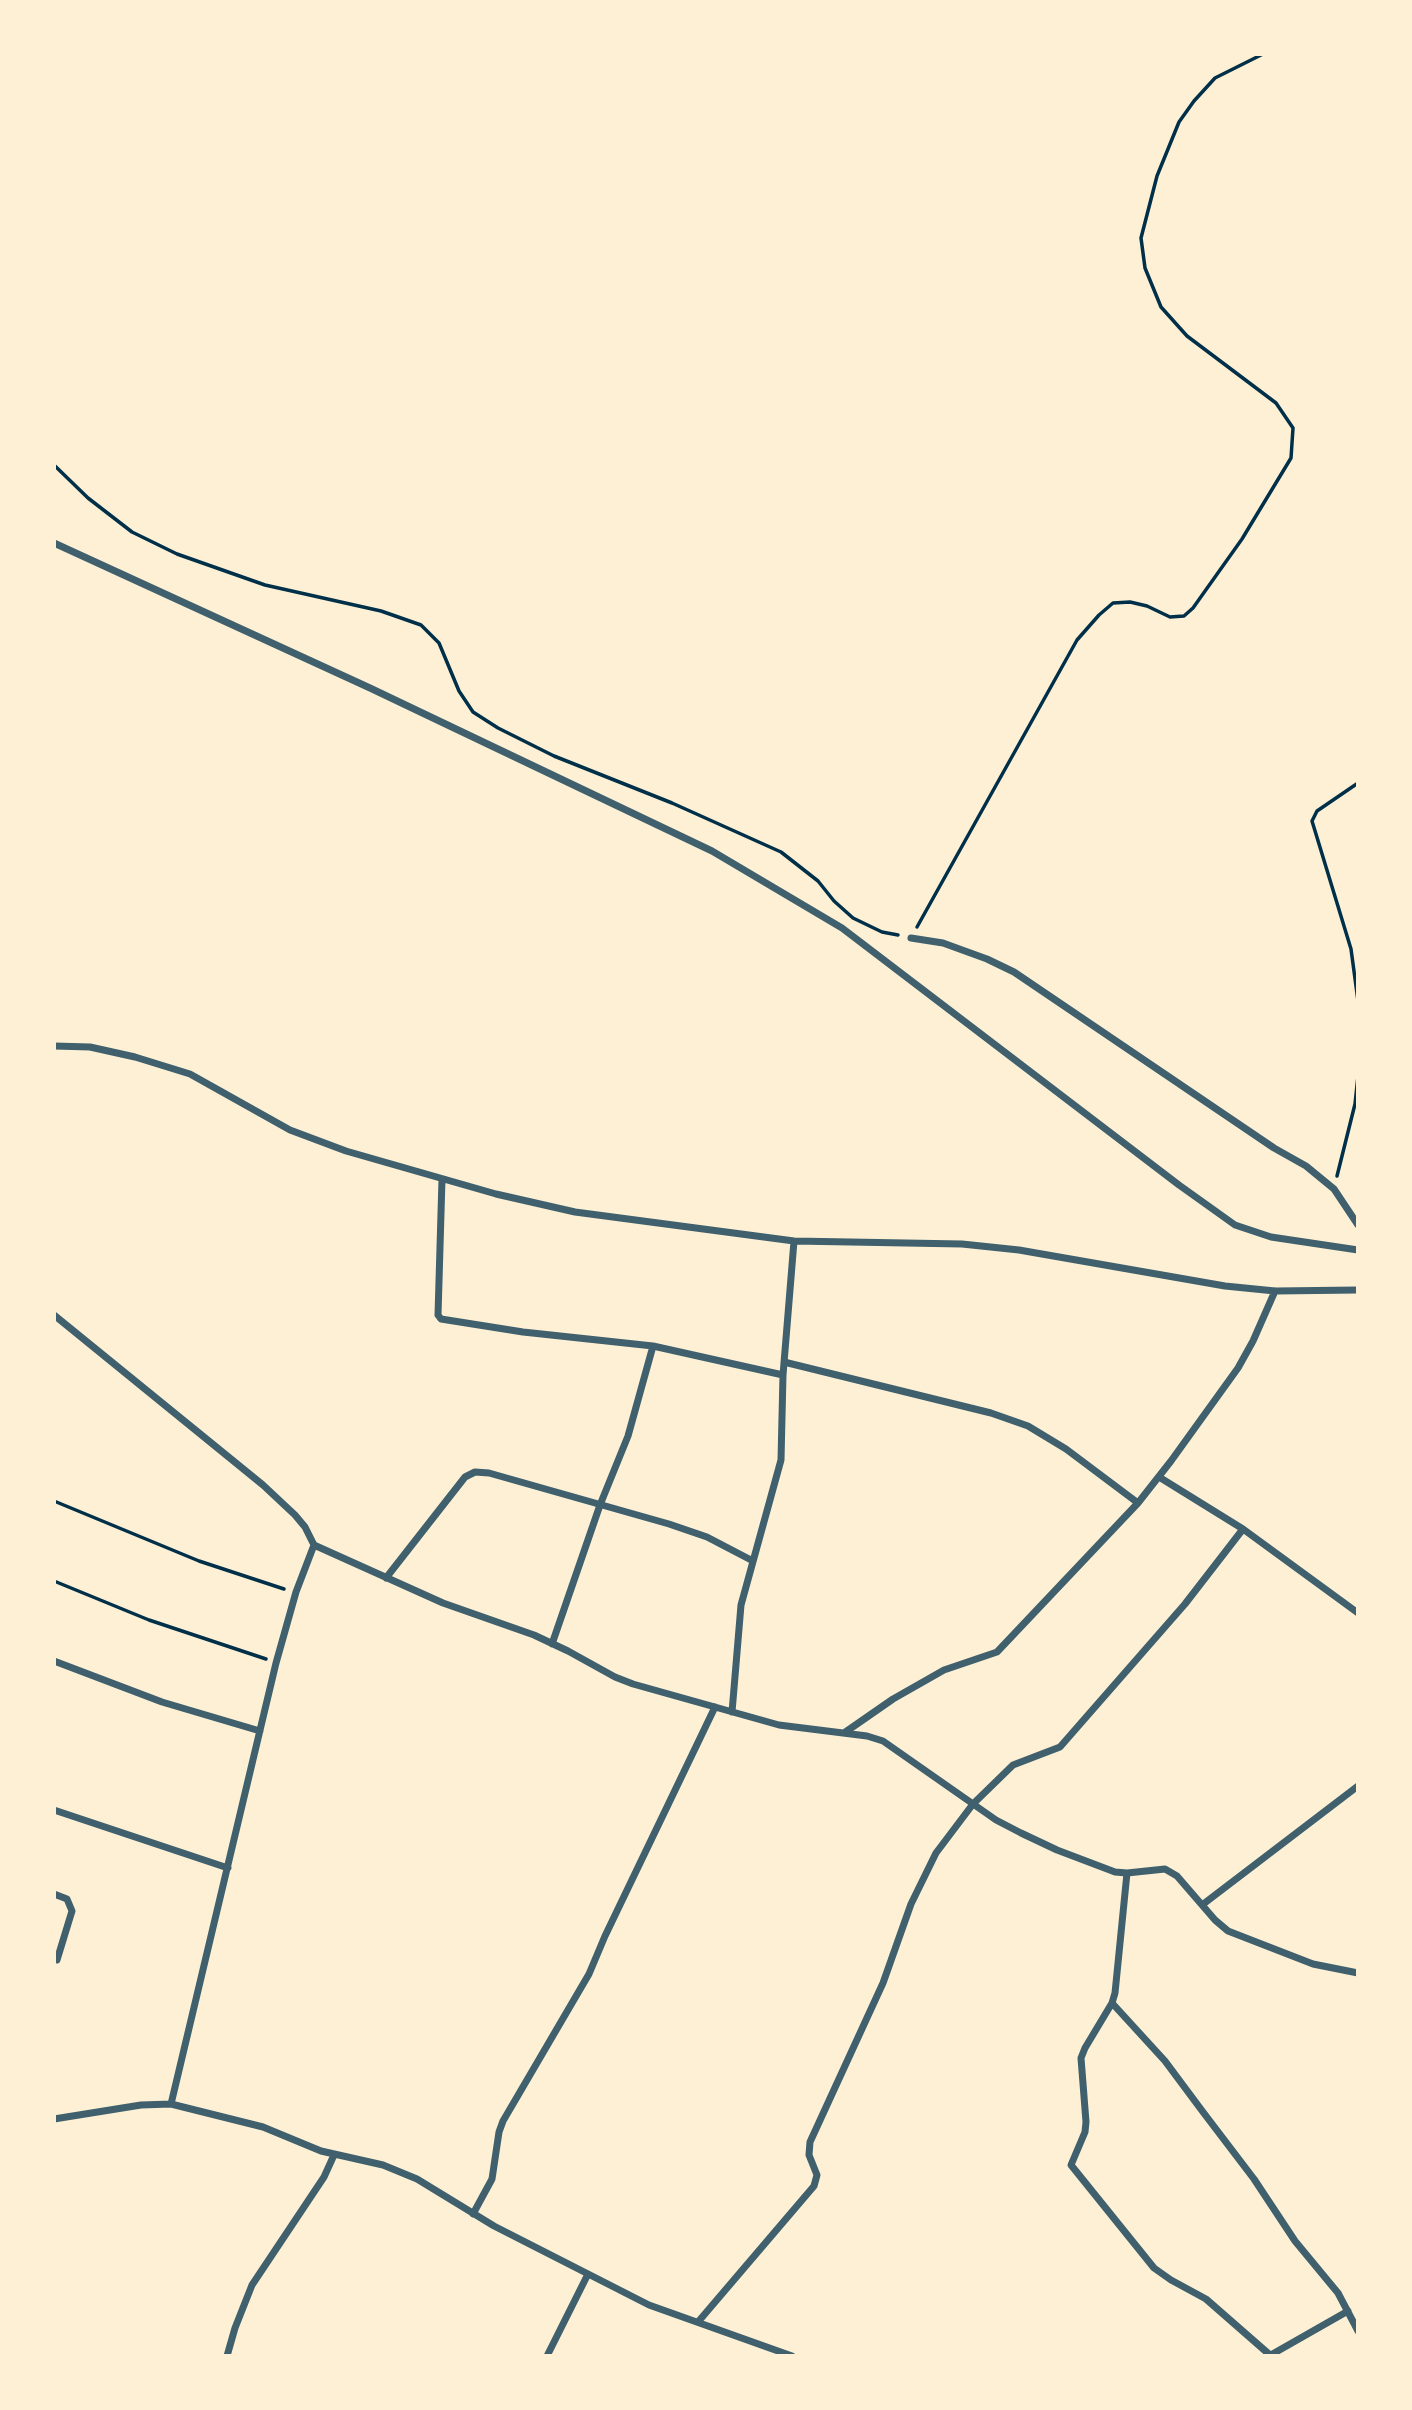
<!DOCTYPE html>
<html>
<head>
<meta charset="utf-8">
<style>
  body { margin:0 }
  #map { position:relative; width:1412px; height:2410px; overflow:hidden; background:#fdf0d5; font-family:"Source Sans 3",sans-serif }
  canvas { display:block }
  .frame { position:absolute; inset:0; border:56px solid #fdf0d5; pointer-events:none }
</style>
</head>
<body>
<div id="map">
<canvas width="1412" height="2410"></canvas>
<div class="frame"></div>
</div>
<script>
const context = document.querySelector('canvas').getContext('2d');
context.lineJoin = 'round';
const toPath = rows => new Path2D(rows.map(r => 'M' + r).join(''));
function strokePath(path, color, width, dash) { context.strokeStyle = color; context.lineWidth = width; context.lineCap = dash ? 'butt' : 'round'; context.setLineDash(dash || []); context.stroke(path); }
strokePath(toPath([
  [54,465,88,498,132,532,177,554,265,585,381,611,421,625,439,643,459,691,473,712,498,728,554,756,672,803,781,852,818,881,834,901,853,918,882,932,898,935],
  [1358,783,1317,811,1312,821,1351,949,1358,1001],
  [917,927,1077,640,1099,615,1113,603,1130,602,1147,606,1170,617,1184,616,1193,608,1242,539,1291,458,1293,428,1276,403,1187,336,1161,307,1145,268,1141,238,1157,176,1179,122,1194,101,1215,78,1263,54],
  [1337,1176,1355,1104,1358,1076],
  [54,1501,199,1561,284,1589],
  [54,1581,149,1620,266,1659]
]), '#003049', 3.5);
strokePath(toPath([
  [54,543,370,688,712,851,842,928,1179,1185,1235,1225,1271,1237,1358,1250],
  [911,938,943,943,987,959,1014,972,1274,1148,1306,1166,1334,1189,1358,1225],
  [54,1046,90,1047,135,1057,190,1074,290,1130,346,1151,496,1194,575,1212,794,1241,962,1244,1019,1250,1225,1286,1275,1291,1358,1290],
  [442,1179,438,1315,441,1319,523,1332,653,1346,783,1375],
  [54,1315,263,1485,295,1515,305,1527,314,1545,296,1592,276,1663,171,2104],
  [784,1362,991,1413,1028,1426,1066,1449,1138,1503],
  [1159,1477,1243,1529,1358,1613],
  [314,1545,443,1603,534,1635,568,1651,615,1677,633,1684,779,1725,867,1736,883,1741,996,1820,1021,1833,1057,1850,1115,1872,1127,1873,1165,1869,1177,1876,1215,1920,1228,1931,1313,1964,1358,1973],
  [386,1578,465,1477,475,1472,489,1473,669,1524,707,1537,753,1561],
  [552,1644,600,1505,628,1436,653,1346],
  [54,1661,162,1702,260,1731],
  [732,1712,741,1605,781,1460,783,1375,794,1241],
  [844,1733,893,1699,944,1670,997,1652,1138,1503,1171,1461,1238,1368,1253,1341,1275,1291],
  [54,1810,228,1868],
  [1127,1873,1115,1993,1112,2003,1165,2061,1203,2112,1254,2179,1295,2241,1338,2293,1358,2331],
  [54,1894,67,1899,72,1911,57,1960],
  [1202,1905,1358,1786],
  [1112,2003,1085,2048,1081,2058,1086,2122,1085,2132,1071,2165,1154,2268,1171,2280,1206,2299,1270,2355],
  [54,2119,141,2105,171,2104,263,2127,321,2151,383,2165,417,2179,494,2226,649,2305,792,2356],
  [473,2214,492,2179,499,2132,503,2121,589,1974,605,1936,715,1707],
  [698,2322,814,2186,817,2175,809,2155,810,2142,883,1983,911,1904,936,1853,973,1804,1013,1765,1060,1747,1185,1604,1243,1529],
  [227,2356,235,2328,252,2285,324,2177,334,2155],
  [547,2356,588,2274],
  [1269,2356,1348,2311]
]), '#3f606c', 7);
</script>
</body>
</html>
